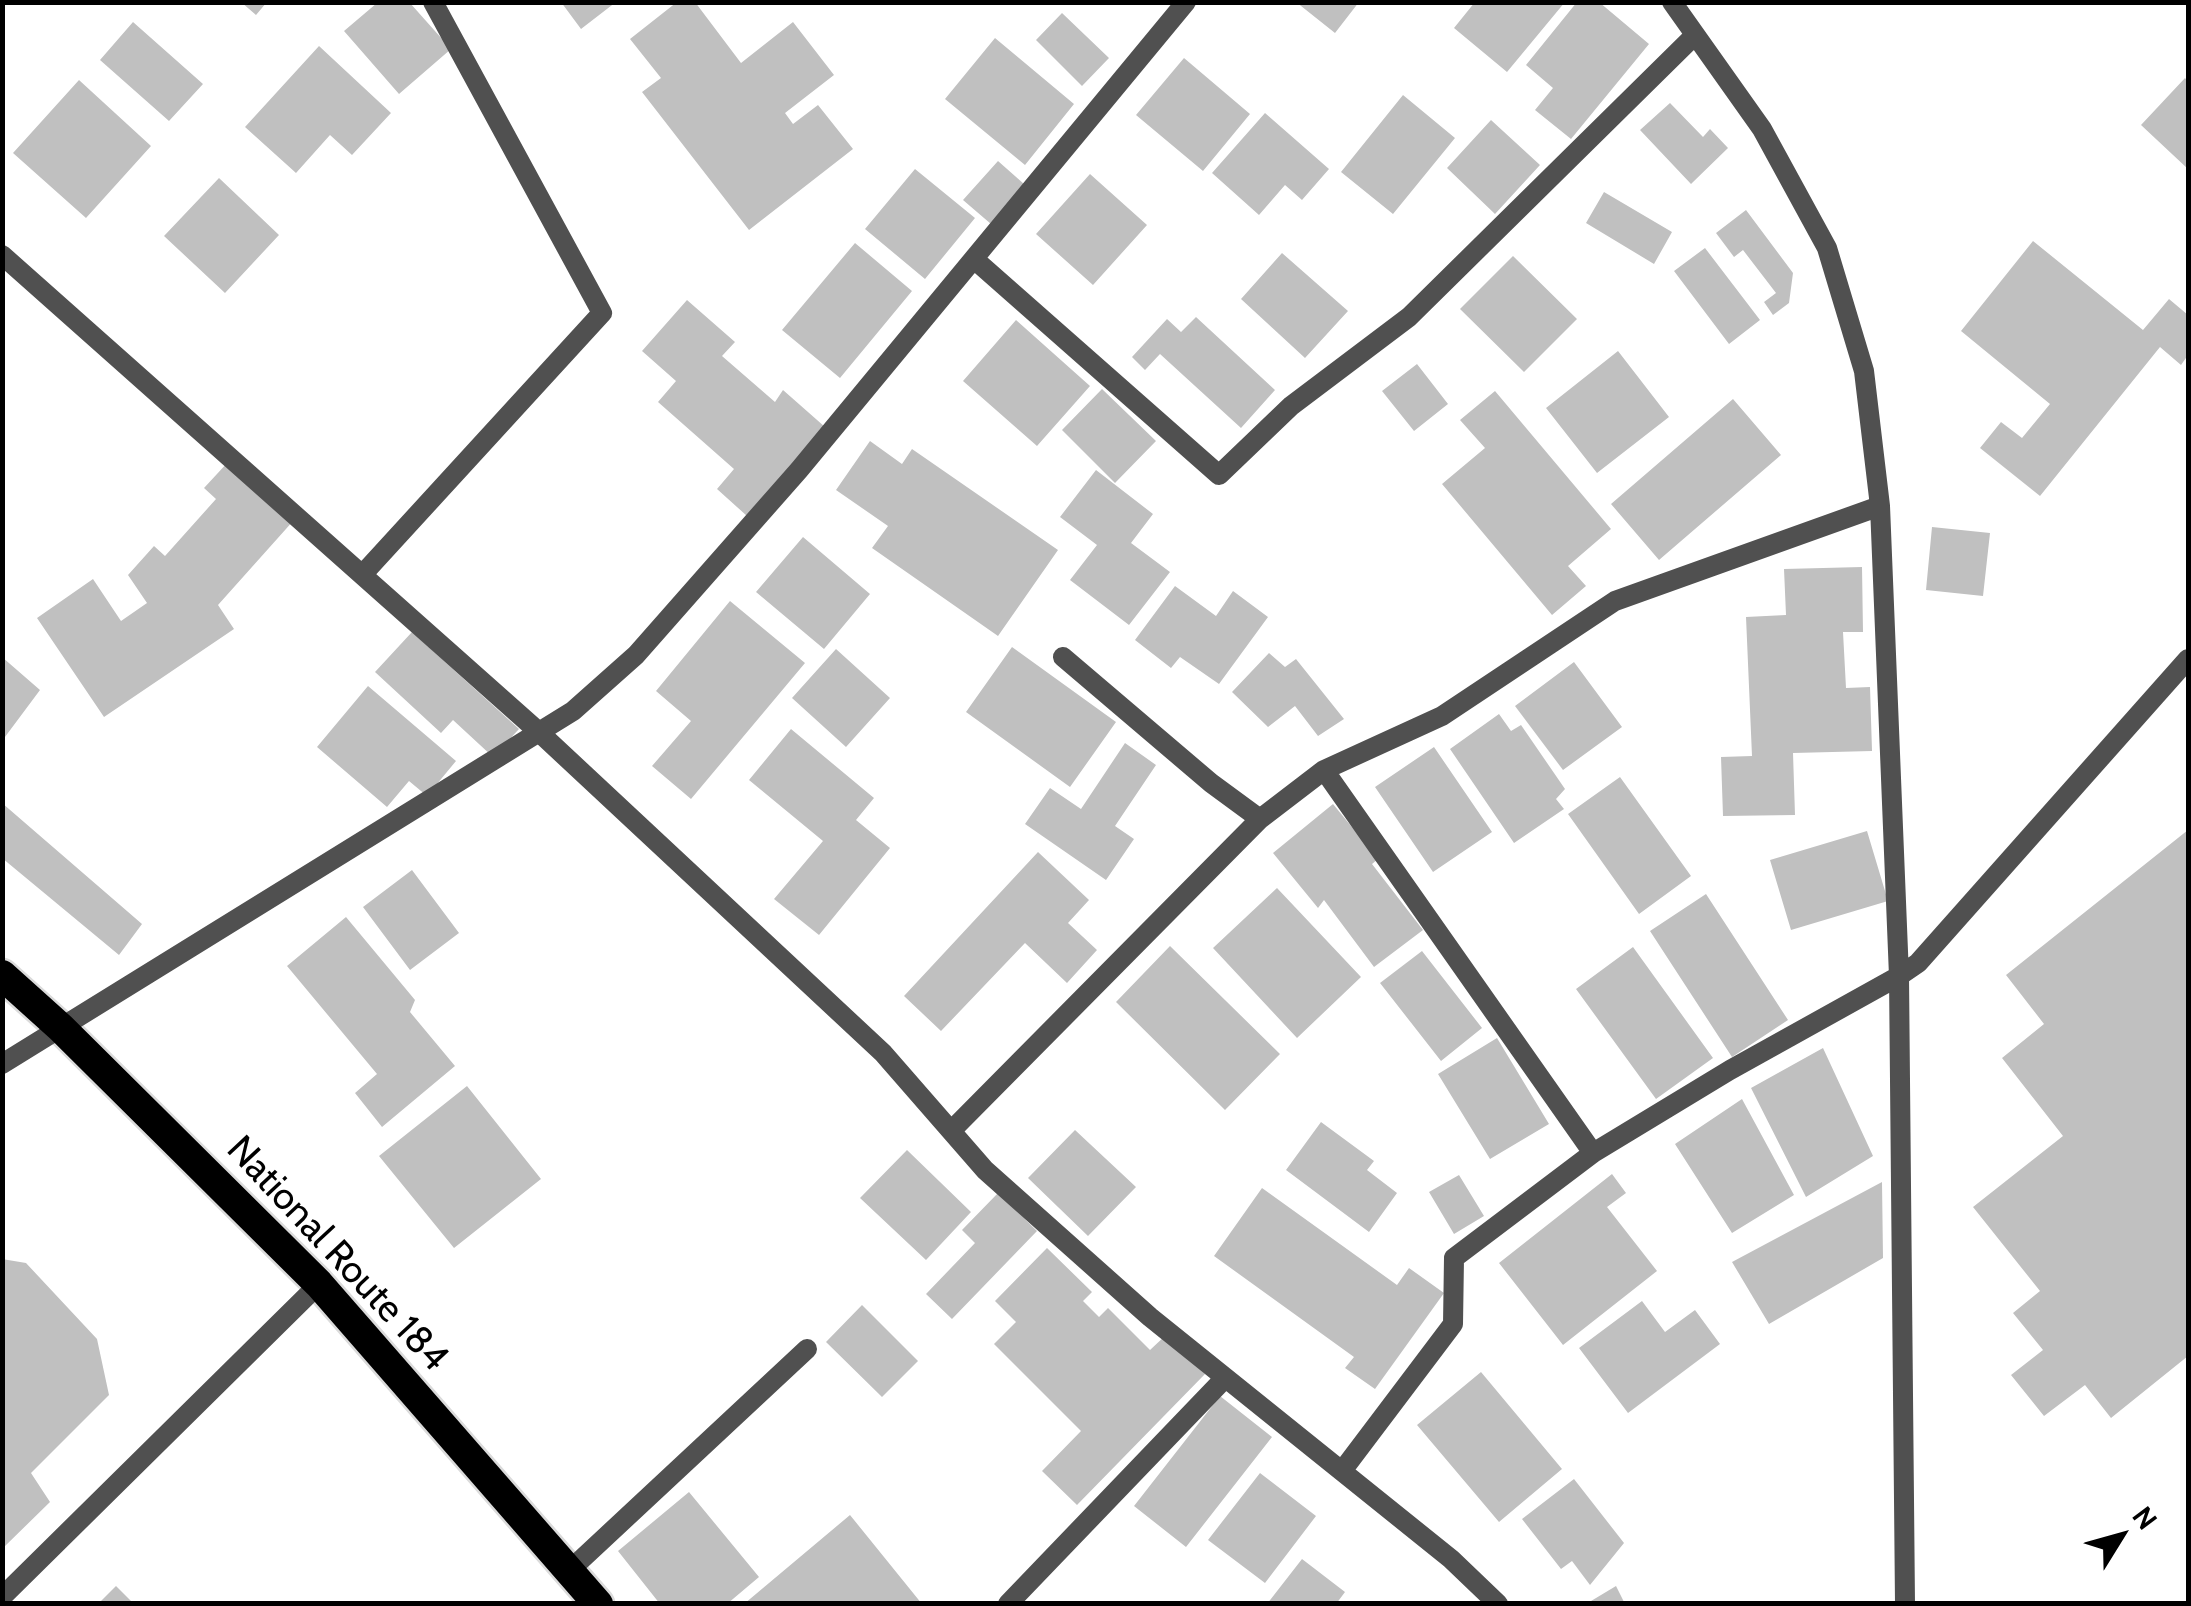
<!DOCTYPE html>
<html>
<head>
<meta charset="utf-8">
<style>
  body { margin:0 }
  #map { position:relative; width:2191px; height:1606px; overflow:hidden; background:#fff; font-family:Cabin,sans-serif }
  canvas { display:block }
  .frame { position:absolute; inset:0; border:5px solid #000; pointer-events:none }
  .north { position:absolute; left:2071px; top:1486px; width:100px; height:100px; -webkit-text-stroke:8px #fff; paint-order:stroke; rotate:53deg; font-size:28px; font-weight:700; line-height:40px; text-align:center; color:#000 }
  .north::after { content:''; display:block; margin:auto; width:35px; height:45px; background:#000; clip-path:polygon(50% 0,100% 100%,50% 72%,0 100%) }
</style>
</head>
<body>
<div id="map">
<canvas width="2191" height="1606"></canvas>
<div class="frame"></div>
<div class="north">N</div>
</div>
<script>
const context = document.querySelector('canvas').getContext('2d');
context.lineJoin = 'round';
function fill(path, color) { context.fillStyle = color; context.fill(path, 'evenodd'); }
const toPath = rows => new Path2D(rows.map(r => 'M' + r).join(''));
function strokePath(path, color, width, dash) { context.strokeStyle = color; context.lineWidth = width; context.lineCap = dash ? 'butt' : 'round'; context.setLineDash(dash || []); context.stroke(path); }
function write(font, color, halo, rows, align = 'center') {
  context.font = font + ' Cabin,sans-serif'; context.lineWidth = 10; context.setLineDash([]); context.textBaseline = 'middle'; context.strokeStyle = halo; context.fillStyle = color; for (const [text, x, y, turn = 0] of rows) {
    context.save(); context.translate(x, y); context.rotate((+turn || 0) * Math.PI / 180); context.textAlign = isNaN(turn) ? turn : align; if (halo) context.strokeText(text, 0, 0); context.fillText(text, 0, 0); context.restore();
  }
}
fill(toPath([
  [241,2,267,2,256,15],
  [561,2,616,2,581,29],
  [677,2,695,2,741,63,793,22,834,75,785,113,793,124,818,105,853,149,749,230,642,92,661,78,630,39],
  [1296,2,1359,2,1335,33],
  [1475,2,1565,2,1507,72,1454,28],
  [1577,2,1599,2,1649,44,1571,139,1535,110,1553,88,1526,65],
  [377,3,410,3,451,49,399,94,344,31],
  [1062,13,1109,58,1082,86,1036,40],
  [133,22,203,84,169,121,100,60],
  [995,38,1074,104,1025,165,945,99],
  [319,46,391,113,352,155,330,135,296,173,245,127],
  [1184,58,1250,114,1203,171,1136,115],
  [2185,78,2188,82,2188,169,2141,125],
  [79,80,151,146,86,218,13,153],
  [1403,95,1455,138,1393,214,1341,172],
  [1670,103,1703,137,1710,129,1728,148,1691,184,1640,130],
  [1265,113,1329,169,1302,200,1285,185,1259,215,1212,173],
  [1491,120,1540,165,1495,214,1447,168],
  [998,161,1024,184,991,224,963,200],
  [915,169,975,218,925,279,865,229],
  [1090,174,1147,225,1093,285,1036,234],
  [219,178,279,235,225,293,164,236],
  [1604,192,1672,232,1654,264,1586,223],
  [1746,210,1793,273,1789,303,1773,315,1764,302,1776,293,1743,250,1734,257,1716,233],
  [2033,241,2143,330,2169,299,2188,315,2188,355,2181,365,2160,347,2040,496,1980,448,2001,422,2022,438,2050,404,1961,331],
  [855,243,912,291,840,378,782,330],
  [1705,248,1760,320,1729,344,1674,271],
  [1282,253,1348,311,1305,358,1241,299],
  [1513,256,1577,319,1524,372,1460,309],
  [687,300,735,342,722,356,775,402,783,390,825,427,747,516,717,489,734,469,658,402,676,381,642,351],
  [1196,317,1275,390,1241,428,1160,354,1145,370,1132,357,1167,319,1181,332],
  [1016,320,1090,386,1037,446,963,381],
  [1618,351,1669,417,1597,473,1546,408],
  [1417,364,1448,404,1414,431,1382,391],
  [1102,389,1156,441,1115,483,1062,430],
  [1495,391,1611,529,1568,566,1586,586,1552,615,1442,484,1485,448,1460,420],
  [1733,399,1781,455,1659,560,1611,504],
  [870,441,902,464,912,449,1058,550,998,636,872,548,888,526,836,490],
  [229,461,294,520,218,605,234,629,104,717,37,618,93,579,121,621,147,603,128,575,154,546,165,556,216,499,204,488],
  [1096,470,1153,514,1131,543,1170,572,1129,625,1070,580,1097,545,1060,517],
  [1932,527,1990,533,1983,596,1926,590],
  [803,537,870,594,824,649,756,592],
  [1862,567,1863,632,1843,632,1846,688,1870,687,1872,751,1793,753,1795,815,1723,816,1721,757,1752,756,1746,617,1786,615,1784,569],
  [1175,586,1216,616,1233,591,1268,617,1219,684,1180,657,1171,668,1135,640],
  [730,601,805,663,691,799,652,766,691,721,656,691],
  [412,632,519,729,493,757,453,720,441,733,375,672],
  [1012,647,1116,722,1070,787,966,712],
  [836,649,890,698,846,747,792,698],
  [1269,653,1285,667,1296,659,1344,719,1318,736,1295,706,1268,727,1232,692],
  [2,657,40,690,2,741],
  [1574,662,1622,727,1563,770,1515,706],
  [368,686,456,761,427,796,409,781,387,807,317,747],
  [1499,714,1511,731,1521,725,1565,789,1556,799,1564,809,1514,843,1450,749],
  [791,729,874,798,856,820,890,848,819,935,774,899,823,841,749,780],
  [1125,743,1156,765,1115,826,1134,839,1106,880,1025,824,1050,788,1081,809],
  [1434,747,1492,832,1433,872,1375,787],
  [1620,777,1691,876,1639,914,1568,814],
  [2,803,142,924,119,955,2,858],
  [1333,804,1378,859,1372,864,1423,930,1374,967,1324,900,1318,908,1273,853],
  [2188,830,2188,1356,2111,1418,2085,1385,2044,1416,2011,1375,2043,1350,2013,1313,2040,1291,1973,1207,2063,1136,2002,1058,2044,1024,2006,975],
  [1867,831,1888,901,1791,930,1770,860],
  [1038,852,1089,900,1068,923,1097,950,1067,983,1025,943,941,1031,904,996],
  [412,870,459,933,410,970,363,907],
  [1277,888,1361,977,1297,1038,1213,948],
  [1706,894,1788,1020,1732,1057,1650,931],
  [346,917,415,1000,410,1012,455,1066,382,1127,355,1093,377,1074,287,966],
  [1170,946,1280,1054,1225,1110,1116,1002],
  [1633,947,1713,1058,1656,1099,1576,989],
  [1422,951,1482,1028,1441,1061,1380,983],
  [1497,1038,1549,1124,1490,1159,1438,1074],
  [1823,1048,1873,1156,1806,1197,1751,1088],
  [467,1086,541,1179,454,1248,379,1156],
  [1742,1099,1794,1195,1732,1233,1675,1144],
  [1321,1122,1374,1161,1367,1170,1397,1193,1369,1232,1286,1170],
  [1075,1130,1136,1187,1088,1236,1028,1178],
  [907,1150,971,1212,926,1260,860,1198],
  [1612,1174,1626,1193,1607,1207,1657,1271,1563,1345,1499,1263],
  [1459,1175,1484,1216,1454,1234,1429,1192],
  [1882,1182,1883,1258,1769,1324,1732,1262],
  [1262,1188,1397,1285,1409,1268,1444,1293,1375,1389,1345,1368,1354,1357,1214,1256],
  [998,1193,1037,1231,952,1319,926,1294,975,1243,962,1230],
  [1047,1248,1092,1292,1083,1301,1099,1317,1108,1308,1150,1350,1166,1335,1205,1374,1077,1505,1042,1471,1081,1431,994,1344,1016,1322,995,1301],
  [2,1259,26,1263,97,1339,109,1395,31,1473,50,1502,2,1549],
  [1642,1301,1665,1332,1695,1310,1720,1344,1628,1413,1579,1348],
  [862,1305,918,1361,882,1397,826,1342],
  [1481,1372,1562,1469,1499,1522,1417,1425],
  [1220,1396,1272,1437,1186,1547,1134,1506],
  [1260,1473,1316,1516,1265,1583,1208,1540],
  [1574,1479,1624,1543,1590,1585,1572,1561,1561,1569,1522,1519],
  [689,1492,759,1577,727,1604,660,1604,618,1551],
  [850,1515,922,1604,744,1604],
  [1302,1559,1345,1592,1336,1604,1267,1604],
  [116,1586,134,1604,98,1604],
  [1616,1586,1625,1604,1586,1604]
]), '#c0c0c0');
const highway = toPath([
  [2,975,61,1028,319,1284,598,1604]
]);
strokePath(highway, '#dbdbdb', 35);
strokePath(toPath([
  [1672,2,1762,129,1827,248,1864,371,1880,506,1899,976,1905,1604],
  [2,255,540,733,883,1053,985,1170,1150,1317,1451,1559,1498,1604],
  [974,259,1219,475,1291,406,1409,317,1695,35],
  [362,575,602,313,433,2],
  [1063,657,1211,783,1260,819],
  [1324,770,1593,1153],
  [2,1064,573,711,636,655,799,470,1186,2],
  [951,1131,1260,819,1324,770,1442,716,1615,601,1880,506],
  [1342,1471,1453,1324,1454,1258,1593,1153,1730,1070,1899,976,1918,963,2188,659],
  [570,1570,807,1349],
  [2,1597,319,1284],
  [1008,1604,1225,1378]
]), '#505050', 20);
strokePath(highway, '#000', 30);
write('38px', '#000', '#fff', [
  ["National Route 184",337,1254,47]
]);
</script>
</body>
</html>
